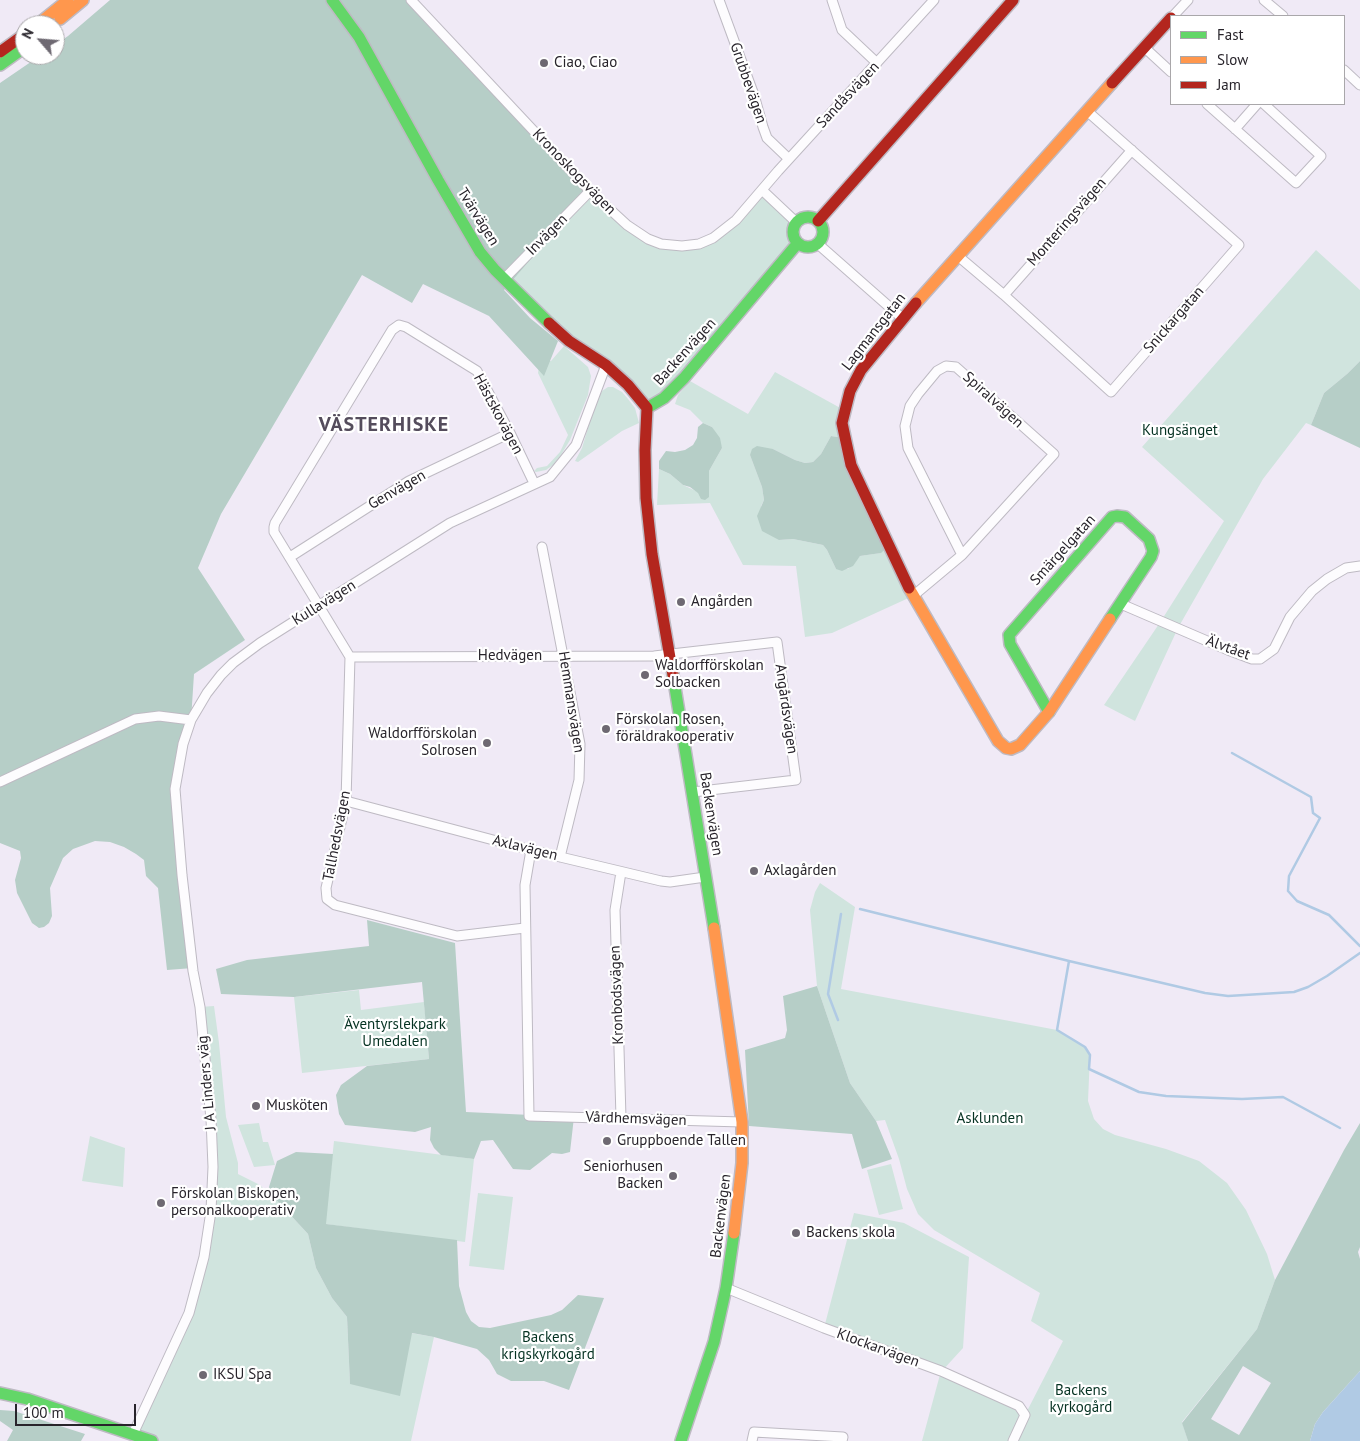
<!DOCTYPE html>
<html>
<head>
<meta charset="utf-8">
<style>
  body { margin:0 }
  #map { position:relative; width:1360px; height:1441px; overflow:hidden; background:#f0eaf6; font-family:"PT Sans",sans-serif }
  canvas { display:block }
  .legend { position:absolute; left:1170px; top:15px; width:175px; height:90px; box-sizing:border-box; background:#fff; border:1px solid #a9a7aa; margin:0; padding:6px 9px; list-style:none; font-size:15px; color:#28242b }
  .legend li { display:flex; align-items:center; gap:10px; height:25px }
  .legend b { width:25px; border:1px solid #a9a7aa }
  .north { position:absolute; left:15px; top:15px; width:50px; height:50px; box-sizing:border-box; background:#fff; border:1px solid #a9a7aa; border-radius:50%; rotate:297deg; font-size:14px; font-weight:700; line-height:20px; text-align:center; color:#28242b }
  .north::after { content:''; display:block; margin:auto; width:18px; height:22px; background:#6e6972; clip-path:polygon(50% 0,100% 100%,50% 72%,0 100%) }
  .scale { position:absolute; left:15px; top:1404px; width:121px; height:22px; box-sizing:border-box; border:2px solid #28242b; border-top:0; padding-left:6px; font-size:15px; line-height:18px; white-space:nowrap; color:#28242b; -webkit-text-stroke:4px #fff; paint-order:stroke }
</style>
</head>
<body>
<div id="map">
<canvas width="1360" height="1441"></canvas>
<ul class="legend">
<li><b style="height:6px;background:#63d668"></b>Fast</li>
<li><b style="height:6px;background:#ff974d"></b>Slow</li>
<li><b style="height:6px;background:#b3261e"></b>Jam</li>
</ul>
<div class="north">N</div>
<div class="scale">100 m</div>
</div>
<script>
const context = document.querySelector('canvas').getContext('2d');
context.lineJoin = 'round';
function fill(path, color) { context.fillStyle = color; context.fill(path, 'evenodd'); }
const toPath = rows => new Path2D(rows.map(r => 'M' + r).join(''));
function strokePath(path, color, width, dash) { context.strokeStyle = color; context.lineWidth = width; context.lineCap = dash ? 'butt' : 'round'; context.setLineDash(dash || []); context.stroke(path); }
function write(font, color, halo, rows, align = 'center') {
  context.font = font + ' "PT Sans",sans-serif'; context.lineWidth = 4.5; context.setLineDash([]); context.textBaseline = 'middle'; context.strokeStyle = halo; context.fillStyle = color; for (const [text, x, y, turn = 0] of rows) {
    context.save(); context.translate(x, y); context.rotate((+turn || 0) * Math.PI / 180); context.textAlign = isNaN(turn) ? turn : align; if (halo) context.strokeText(text, 0, 0); context.fillText(text, 0, 0); context.restore();
  }
}
fill(toPath([
  [762,190,796,222,793,228,794,240,684,378,647,408,606,365,558,341,539,315,504,279,590,191,627,225,671,245,713,238],
  [1316,250,1360,290,1360,361,1347,374,1324,393,1311,425,1306,423,1263,479,1178,628,1135,721,1104,705,1161,621,1224,521,1142,447],
  [564,346,588,367,591,376,588,395,570,440,561,455,553,465,546,470,536,472,534,471,537,468,547,466,560,452,568,435,538,373,540,360,551,361],
  [775,372,844,410,844,438,831,436,821,454,813,462,805,463,795,460,773,449,750,455,762,487,764,500,761,506,779,540,793,539,823,545,827,550,836,569,848,569,860,556,880,553,889,546,913,596,832,633,805,637,796,566,743,565,710,503,657,505,659,469,670,474,683,485,709,497,709,471,722,448,712,427,703,423,690,410,675,404,678,395,690,381,748,414],
  [608,387,613,387,622,392,628,399,635,408,639,423,622,431,578,462,575,461,582,448,595,404,602,391],
  [820,883,855,907,841,989,1057,1030,1077,1041,1085,1047,1090,1055,1088,1101,1094,1119,1103,1129,1115,1135,1166,1149,1199,1161,1227,1183,1246,1210,1267,1254,1275,1280,1257,1329,1182,1422,1188,1441,922,1441,941,1371,824,1328,854,1213,904,1223,969,1257,963,1348,942,1371,984,1390,1025,1415,1063,1341,1031,1321,1040,1293,934,1230,918,1214,907,1189,899,1159,885,1120,876,1121,850,1083,817,986,810,910,815,892],
  [359,990,361,1010,424,1002,429,1059,302,1073,294,997],
  [214,1006,219,1043,226,1117,238,1163,238,1174,258,1184,271,1194,308,1234,316,1268,332,1298,347,1317,350,1384,411,1333,434,1337,411,1441,130,1441,179,1335,195,1294,213,1167,200,1007],
  [259,1123,263,1142,268,1142,275,1165,254,1167,238,1125],
  [90,1136,125,1148,123,1187,82,1181],
  [334,1141,474,1159,465,1242,325,1224],
  [891,1164,903,1209,879,1215,867,1170],
  [478,1193,513,1197,504,1270,469,1266]
]), '#d0e4de');
fill(toPath([
  [110,0,411,0,590,191,504,290,530,318,558,341,544,376,489,316,423,284,412,303,362,275,221,514,198,568,245,640,194,674,191,720,177,775,193,968,167,970,158,888,146,876,144,860,136,854,124,847,110,842,95,841,73,849,63,858,50,888,52,916,49,923,44,927,39,928,32,923,17,893,15,880,21,858,20,851,0,843,0,83,41,55,55,55,55,45,68,36],
  [1360,361,1360,448,1311,425,1324,393,1347,374],
  [703,423,712,427,720,438,722,448,709,471,709,497,705,500,701,499,698,493,690,487,683,485,670,474,659,469,659,461,666,451,675,452,685,450,693,445,697,438,698,427],
  [831,436,844,438,889,546,881,553,860,556,853,566,842,571,836,569,827,550,823,545,793,539,779,540,762,531,757,516,764,500,762,487,750,455,752,449,757,446,773,449,795,460,805,463,813,462,821,454],
  [367,920,455,943,466,1112,574,1117,570,1152,562,1154,552,1153,530,1170,513,1169,493,1140,481,1141,474,1159,441,1155,434,1148,430,1140,431,1127,415,1132,345,1125,339,1114,336,1095,341,1085,367,1066,429,1059,422,982,294,997,221,994,216,969,247,960,369,946],
  [817,986,850,1083,876,1121,892,1159,862,1169,852,1134,749,1126,745,1050,785,1038,787,1030,783,996],
  [1360,1123,1360,1247,1358,1252,1360,1259,1360,1371,1323,1412,1315,1424,1310,1441,1188,1441,1182,1423,1257,1329,1275,1280,1344,1150],
  [1243,1366,1271,1383,1239,1435,1211,1419],
  [296,1152,333,1154,326,1224,457,1240,459,1286,466,1312,471,1321,479,1327,490,1328,551,1315,562,1310,578,1295,604,1298,569,1390,544,1381,511,1381,497,1374,489,1360,477,1349,434,1337,412,1333,400,1396,350,1384,347,1317,332,1298,316,1268,308,1234,271,1194,269,1187,277,1161],
  [0,1410,14,1411,85,1434,81,1441,7,1441,13,1430,0,1421]
]), '#b6cec7');
fill(toPath([
  [1360,1371,1360,1441,1310,1441,1315,1424,1323,1412]
]), '#b0cae4');
strokePath(toPath([
  [1232,753,1311,797,1313,813,1320,818,1289,876,1288,891,1297,901,1329,915,1360,946],
  [860,909,1069,961,1205,993,1228,996,1294,992,1308,987,1327,976,1360,953],
  [1069,961,1057,1030,1085,1047,1090,1055,1089,1069,1139,1092,1166,1096,1242,1099,1283,1097,1340,1128],
  [838,1020,828,994,841,914]
]), '#b0cae4', 2.5);
const street = toPath([
  [411,0,590,191,627,225,648,239,661,244,682,246,699,244,713,238,736,220,778,171,934,0],
  [719,0,754,95,763,127,767,138,789,159],
  [832,0,842,30,877,63],
  [1264,0,1283,16],
  [1173,16,1188,0],
  [1145,48,1171,72],
  [1344,70,1360,85],
  [1207,104,1296,183,1321,156,1264,104],
  [1235,129,1257,104],
  [762,190,796,222],
  [818,244,902,318],
  [958,256,1004,295,1111,392,1239,245,1087,111],
  [504,279,590,191],
  [1004,295,1132,150],
  [542,547,580,744,579,780,560,857],
  [290,557,409,481,510,433],
  [913,596,962,555,908,448,905,426,910,406,918,394,937,371,946,366,956,367,1054,454,962,555],
  [1121,604,1228,650,1252,659,1260,659,1274,649,1290,617,1312,591,1327,579,1346,568,1360,566],
  [350,657,654,656,777,642,796,780,693,792],
  [0,782,135,719,159,716,191,720],
  [346,801,531,850,661,881,670,882,705,877],
  [531,850,525,885,529,1116,742,1122],
  [621,872,615,910,621,1118],
  [525,928,457,936,335,905,327,899,326,888,346,801,350,657,274,532,274,527,275,523,392,330,399,325,406,327,477,371,510,433,534,483],
  [726,1288,824,1328,941,1371,1019,1406,1025,1415,1013,1441],
  [133,1434,189,1313,204,1257,211,1211,213,1167,211,1119,200,1007,193,971,182,875,175,789,183,744,191,720,207,693,221,675,233,663,260,643,450,523,550,477,576,445,606,365],
  [752,1441,754,1432,843,1437,842,1441]
]);
const fast = toPath([
  [332,0,359,37,438,180,480,252,495,270,549,323],
  [0,65,25,47],
  '793 232a15 15 0 1 1 30 0a15 15 0 1 1-30 0Z',
  [647,408,664,398,684,378,797,244],
  [673,675,714,928],
  [1049,712,1010,644,1009,635,1112,517,1117,516,1125,517,1149,539,1153,551,1151,557,1110,619],
  [0,1393,27,1399,152,1441],
  [681,1441,714,1342,726,1288,734,1233]
]);
const slow = toPath([
  [60,19,83,0],
  [37,25,68,0],
  [916,303,1112,83],
  [909,588,998,741,1006,748,1011,749,1020,745,1049,712,1110,619],
  [714,928,742,1122,742,1163,734,1233]
]);
const jam = toPath([
  [0,52,25,34],
  [1112,83,1171,18],
  [818,221,1013,0],
  [549,323,569,341,606,365,628,385,647,408],
  [647,408,645,450,646,498,652,554,673,675],
  [909,588,851,465,842,423,850,391,861,370,916,303]
]);
strokePath(street, '#bebac3', 11);
strokePath(fast, '#bebac3', 14);
strokePath(slow, '#bebac3', 14);
strokePath(jam, '#bebac3', 14);
strokePath(street, '#fdfcfe', 9);
strokePath(fast, '#63d668', 11);
strokePath(slow, '#ff974d', 11);
strokePath(jam, '#b3261e', 11);
for (const [x, y, r, color] of [
  [544,63,5,"#6e6972"],
  [681,602,5,"#6e6972"],
  [645,675,5,"#6e6972"],
  [606,729,5,"#6e6972"],
  [487,743,5,"#6e6972"],
  [754,871,5,"#6e6972"],
  [256,1106,5,"#6e6972"],
  [607,1141,5,"#6e6972"],
  [673,1176,5,"#6e6972"],
  [161,1203,5,"#6e6972"],
  [796,1233,5,"#6e6972"],
  [203,1375,5,"#6e6972"]
]) { const dot = new Path2D(); dot.arc(x, y, r, 0, 2 * Math.PI); context.fillStyle = color; context.fill(dot); strokePath(dot, '#fff', 2); }
write('15px', '#28242b', '#fff', [
  ["Ciao, Ciao",554,63],
  ["Angården",691,602],
  ["Waldorfförskolan",655,666],
  ["Solbacken",655,683],
  ["Förskolan Rosen,",616,720],
  ["föräldrakooperativ",616,737],
  ["Waldorfförskolan",477,734,"right"],
  ["Solrosen",477,751,"right"],
  ["Axlagården",764,871],
  ["Musköten",266,1106],
  ["Gruppboende Tallen",617,1141],
  ["Seniorhusen",663,1167,"right"],
  ["Backen",663,1184,"right"],
  ["Förskolan Biskopen,",171,1194],
  ["personalkooperativ",171,1211],
  ["Backens skola",806,1233],
  ["IKSU Spa",213,1375]
], 'left');
write('15px', '#28242b', '#fff', [
  ["Grubbevägen",748,83,71],
  ["Sandåsvägen",848,95,-47],
  ["Kronoskogsvägen",574,172,46],
  ["Tvärvägen",478,217,58],
  ["Monteringsvägen",1067,222,-49],
  ["Invägen",547,235,-45],
  ["Snickargatan",1174,320,-49],
  ["Lagmansgatan",874,332,-52],
  ["Backenvägen",685,352,-48],
  ["Spiralvägen",993,400,42],
  ["Hästskovägen",498,414,62],
  ["Genvägen",397,490,-30],
  ["Smärgelgatan",1063,550,-48],
  ["Kullavägen",324,603,-32],
  ["Älvtået",1228,648,20],
  ["Hedvägen",510,656],
  ["Hemmansvägen",571,702,81],
  ["Angårdsvägen",786,709,82],
  ["Backenvägen",711,814,81],
  ["Tallhedsvägen",337,836,-79],
  ["Axlavägen",525,848,14],
  ["Kronbodsvägen",617,995,-92],
  ["J A Linders väg",207,1083,-95],
  ["Vårdhemsvägen",636,1119,2],
  ["Backenvägen",721,1216,-83],
  ["Klockarvägen",878,1348,20]
]);
write('15px', '#053222', '#fff', [
  ["Kungsänget",1180,431],
  ["Äventyrslekpark",395,1025],
  ["Umedalen",395,1042],
  ["Asklunden",990,1119],
  ["Backens",548,1338],
  ["krigskyrkogård",548,1355],
  ["Backens",1081,1391],
  ["kyrkogård",1081,1408]
]);
context.letterSpacing = '1px';
write('bold 20px', '#544c5c', '#fff', [
  ["VÄSTERHISKE",384,425]
]);
context.letterSpacing = '0px';
</script>
</body>
</html>
